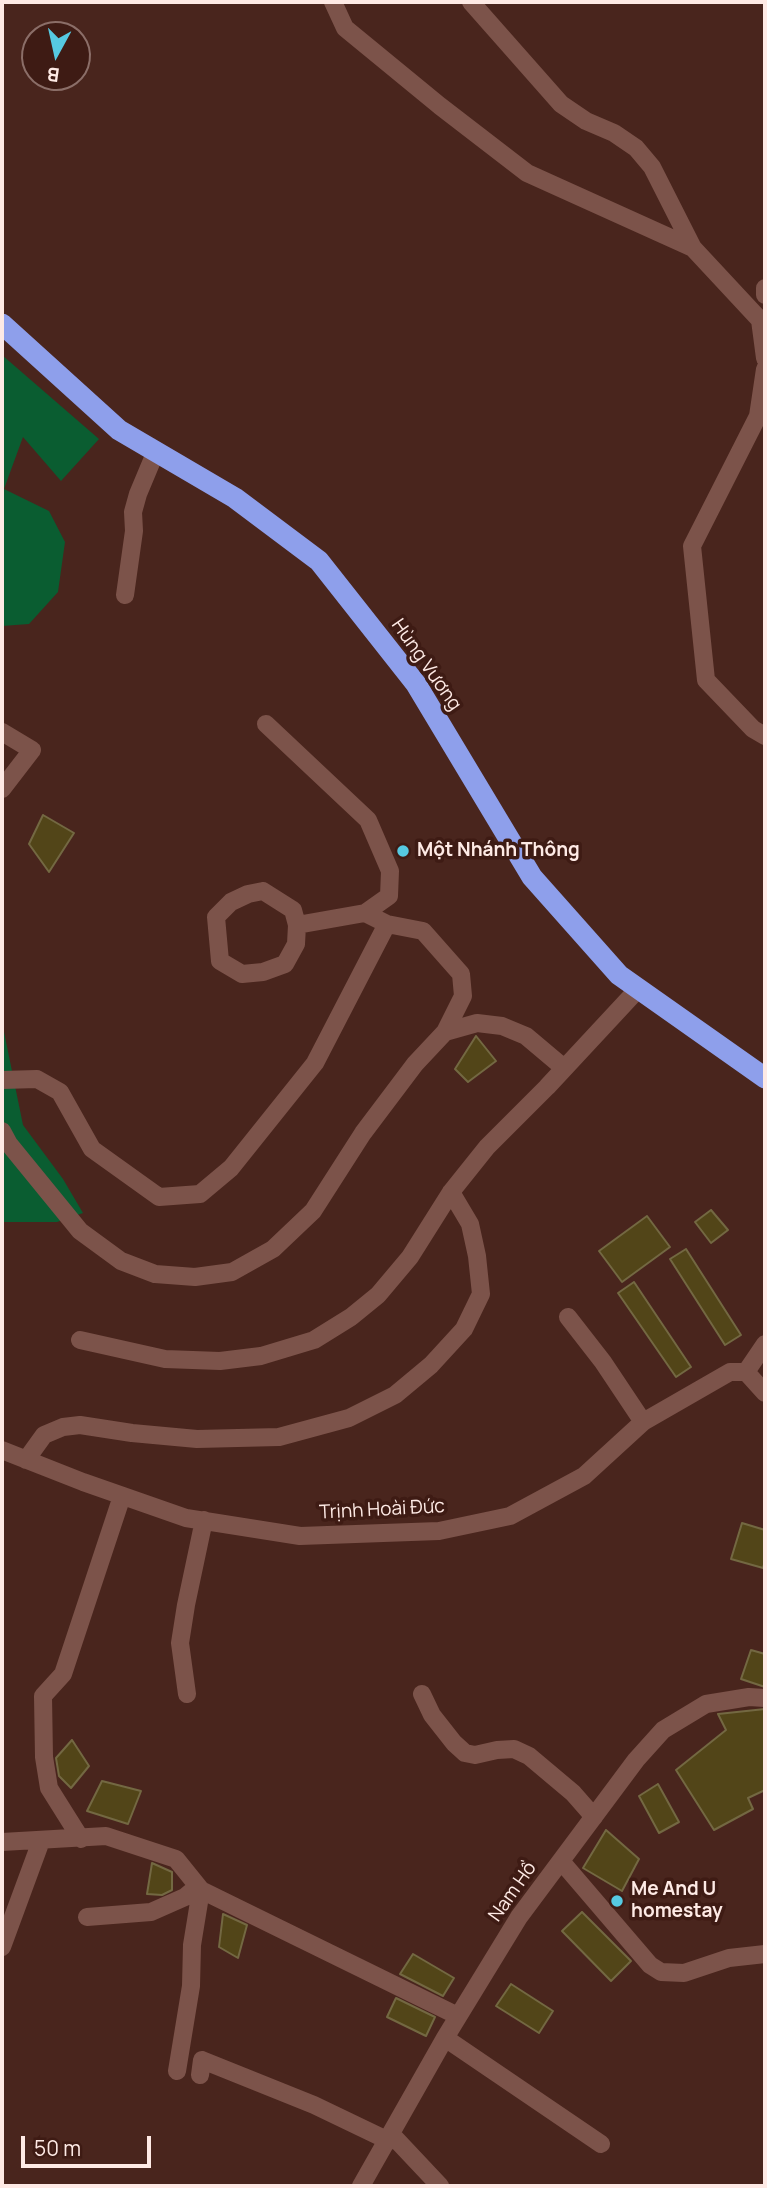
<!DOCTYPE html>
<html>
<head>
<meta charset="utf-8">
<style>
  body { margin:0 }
  #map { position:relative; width:767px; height:2188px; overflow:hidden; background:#49251d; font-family:Manrope,sans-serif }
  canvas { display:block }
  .frame { position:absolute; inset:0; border:4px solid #feeae5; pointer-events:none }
  .north { position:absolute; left:21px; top:21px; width:70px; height:70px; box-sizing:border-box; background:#3e1b14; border:2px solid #8b6e68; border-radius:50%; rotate:188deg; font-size:19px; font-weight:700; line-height:28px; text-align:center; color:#feeae5 }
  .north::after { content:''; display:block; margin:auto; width:24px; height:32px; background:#56c9e1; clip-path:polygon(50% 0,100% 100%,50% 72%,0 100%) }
  .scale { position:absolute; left:21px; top:2136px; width:130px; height:32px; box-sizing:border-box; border:4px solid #feeae5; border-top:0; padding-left:9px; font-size:21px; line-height:24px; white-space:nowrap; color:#feeae5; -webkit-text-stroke:5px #3e1b14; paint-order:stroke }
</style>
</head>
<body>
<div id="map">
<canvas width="767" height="2188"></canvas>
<div class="frame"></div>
<div class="north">B</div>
<div class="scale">50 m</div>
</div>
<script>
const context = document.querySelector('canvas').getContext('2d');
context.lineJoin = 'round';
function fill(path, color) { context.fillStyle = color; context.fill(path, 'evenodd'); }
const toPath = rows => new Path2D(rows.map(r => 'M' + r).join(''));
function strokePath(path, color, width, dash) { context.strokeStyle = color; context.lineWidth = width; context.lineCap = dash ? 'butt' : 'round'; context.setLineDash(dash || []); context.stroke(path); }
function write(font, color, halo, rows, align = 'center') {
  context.font = font + ' Manrope,sans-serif'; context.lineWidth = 7; context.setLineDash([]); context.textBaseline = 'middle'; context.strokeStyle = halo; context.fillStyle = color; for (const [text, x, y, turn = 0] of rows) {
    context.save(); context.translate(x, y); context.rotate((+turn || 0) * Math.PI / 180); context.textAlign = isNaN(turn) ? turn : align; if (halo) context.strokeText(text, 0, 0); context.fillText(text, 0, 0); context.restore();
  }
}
fill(toPath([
  [2,355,99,439,61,481,23,437,4,489,49,511,65,542,58,592,29,624,2,626],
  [2,1022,23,1125,63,1179,83,1213,57,1222,2,1222]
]), '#0a5d31');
const building = toPath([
  [43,815,74,833,49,872,29,844,43,815],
  [476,1036,496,1061,468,1082,455,1069,476,1036],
  [711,1210,728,1230,711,1243,695,1222,711,1210],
  [647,1216,670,1247,622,1282,599,1251,647,1216],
  [686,1249,741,1335,725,1345,670,1259,686,1249],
  [634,1282,691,1367,676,1377,618,1293,634,1282],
  [742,1523,765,1530,765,1561,763,1568,731,1559,742,1523],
  [751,1650,765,1654,765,1687,741,1679,751,1650],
  [765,1709,765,1790,748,1798,753,1809,714,1830,676,1770,726,1730,718,1714,765,1709],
  [72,1740,89,1766,71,1788,59,1776,56,1758,72,1740],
  [102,1781,141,1791,128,1824,87,1811,102,1781],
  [658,1784,679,1822,659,1833,639,1796,658,1784],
  [606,1830,639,1859,622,1891,583,1868,606,1830],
  [152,1863,172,1872,172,1890,162,1895,147,1894,152,1863],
  [582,1912,631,1961,611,1981,562,1931,582,1912],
  [223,1914,247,1925,238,1958,219,1947,223,1914],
  [413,1954,454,1978,443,1996,400,1974,413,1954],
  [511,1984,553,2011,539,2033,496,2006,511,1984],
  [396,1998,435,2017,426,2036,387,2017,396,1998]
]);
fill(building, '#524518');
strokePath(building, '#736842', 2);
strokePath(toPath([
  [333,2,345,28,440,106,527,173,693,248,760,320],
  [471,2,561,104,586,121,614,133,636,148,652,167,693,248],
  [765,288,765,295],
  [765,318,760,320,765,358],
  [765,369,758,416,692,546,706,680,753,729,765,736],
  [125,595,134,531,133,512,138,494,156,451],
  [266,724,368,820,390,871,389,896,365,913,387,924],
  [2,732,32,750,2,789],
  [263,891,293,910,297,925,296,944,285,964,263,972,242,974,220,961,216,917,231,902,248,894,263,891],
  [297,925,365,913],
  [2,1080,37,1079,60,1092,92,1149,159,1197,200,1194,231,1168,315,1063,387,924,423,931,461,974,463,996,445,1032],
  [2,1131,9,1144,80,1231,121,1261,155,1274,195,1277,232,1272,273,1249,313,1211,363,1133,415,1064,445,1032,477,1023,502,1026,526,1036,564,1068],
  [568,1317,603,1362,643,1422],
  [80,1340,165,1359,220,1361,261,1356,314,1340,351,1317,378,1295,410,1257,451,1192,487,1147,547,1087,639,988],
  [746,1372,765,1344],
  [2,1450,83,1482,186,1518,300,1536,439,1531,510,1516,584,1476,643,1422,730,1372,746,1372,765,1393],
  [26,1460,44,1435,63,1427,80,1425,132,1433,197,1439,279,1437,349,1418,395,1395,431,1365,464,1329,481,1294,477,1256,470,1224,451,1192],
  [187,1694,180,1643,186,1605,204,1520],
  [422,1694,432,1715,454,1743,465,1753,475,1755,497,1750,514,1749,529,1756,573,1793,594,1817],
  [81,1839,49,1788,44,1757,43,1696,63,1674,122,1496],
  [2,1842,106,1836,176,1859,201,1890,458,2016],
  [561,1861,650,1965,661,1972,684,1973,729,1958,765,1954],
  [87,1917,151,1912,185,1897,197,1887],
  [2,1947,41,1841],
  [445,2038,601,2144],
  [177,2071,191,1986,192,1945,201,1890],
  [200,2075,202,2060,314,2105,389,2141],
  [392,2135,440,2186],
  [361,2186,445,2038,519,1917,636,1760,663,1730,706,1704,749,1697,765,1698]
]), '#7c534a', 18);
strokePath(toPath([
  [2,324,119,430,235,498,319,561,416,684,532,877,619,975,765,1078]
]), '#8e9feb', 21);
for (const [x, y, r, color] of [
  [403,851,7,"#56c9e1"],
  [617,1901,7,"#56c9e1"]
]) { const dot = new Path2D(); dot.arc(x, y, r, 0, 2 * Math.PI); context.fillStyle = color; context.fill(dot); strokePath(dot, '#3e1b14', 2.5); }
write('19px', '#feeae5', '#3e1b14', [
  ["Hùng Vương",426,665,55],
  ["Trịnh Hoài Đức",382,1510,-3],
  ["Nam Hồ",513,1892,-55]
]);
write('bold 19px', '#feeae5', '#3e1b14', [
  ["Một Nhánh Thông",417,851],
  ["Me And U",631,1890],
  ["homestay",631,1912]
], 'left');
</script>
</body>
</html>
